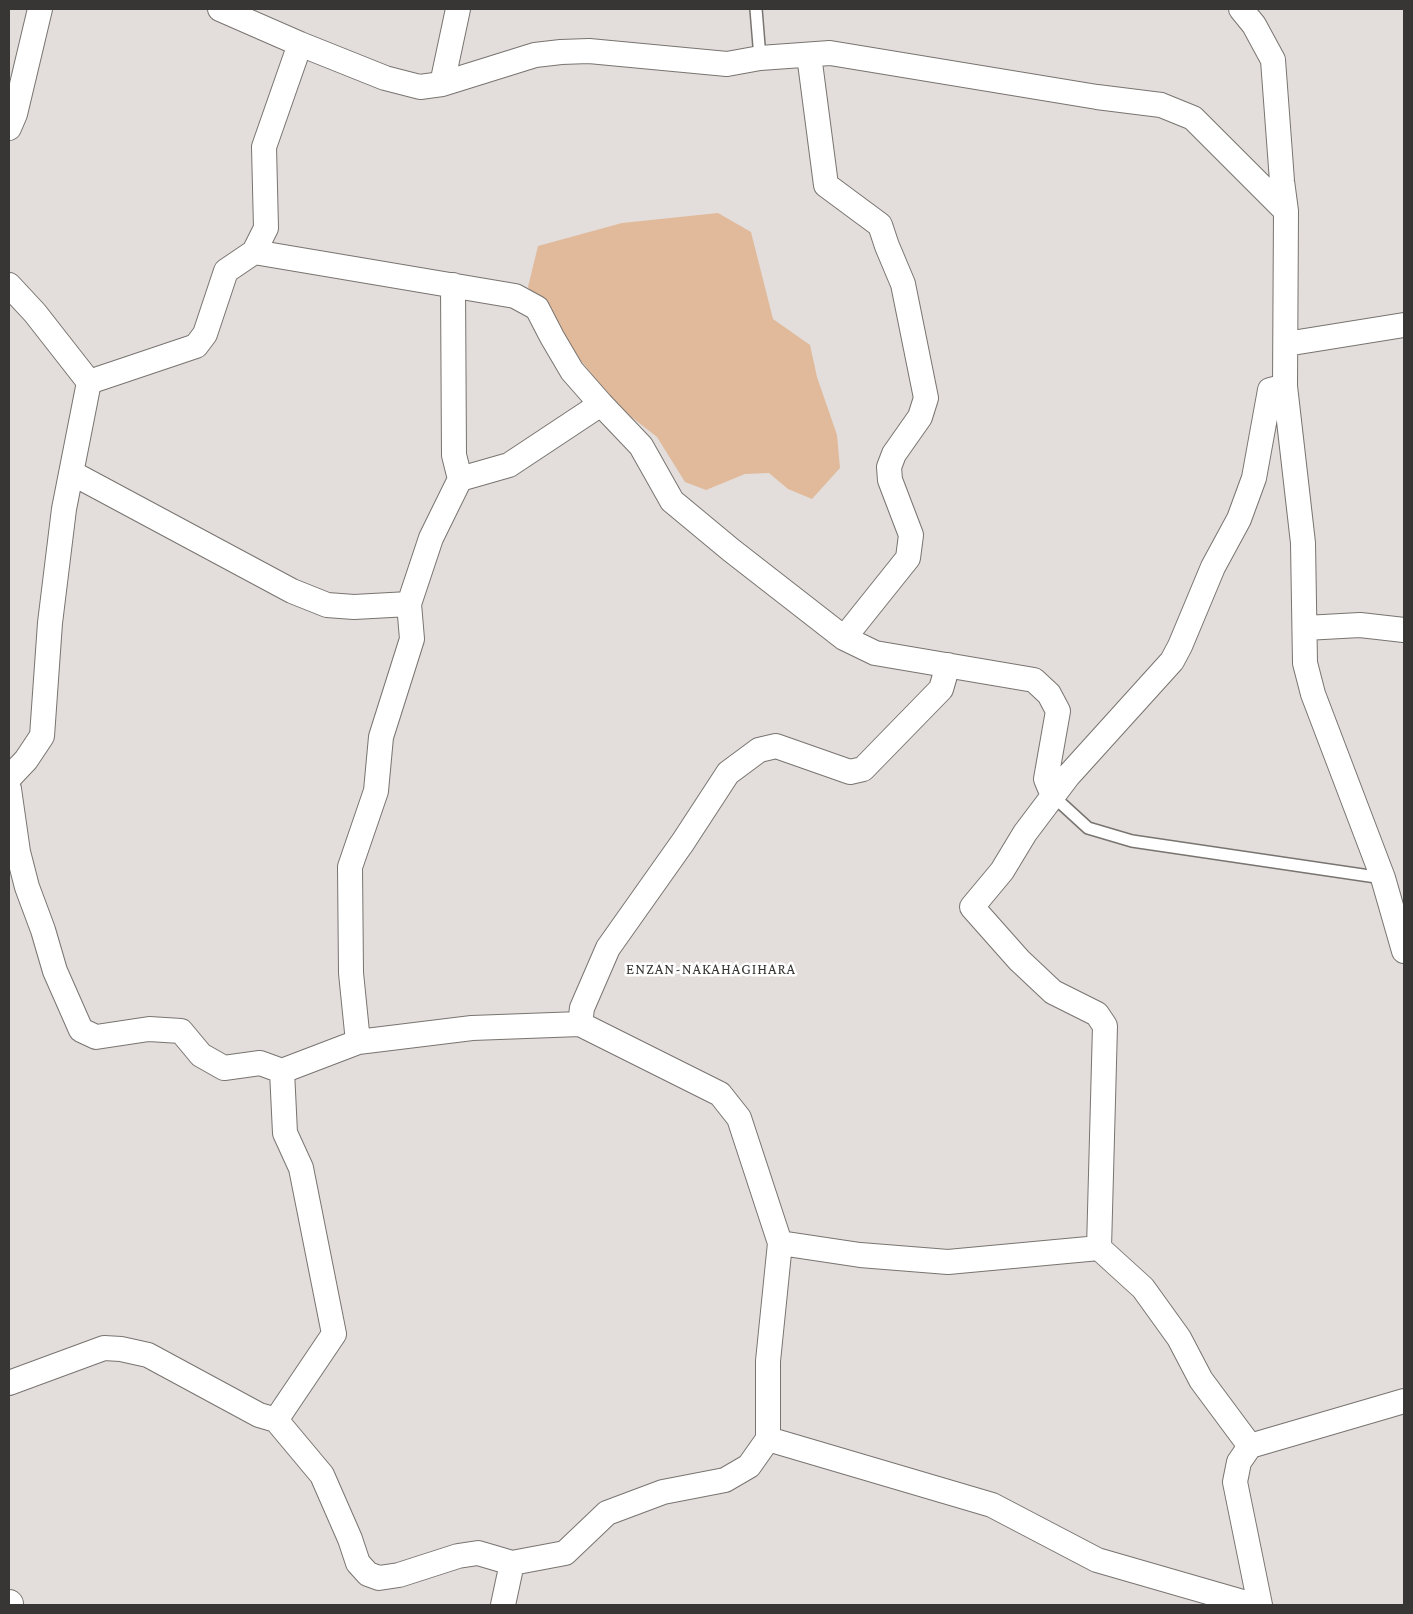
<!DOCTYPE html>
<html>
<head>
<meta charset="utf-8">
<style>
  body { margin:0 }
  #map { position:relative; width:1413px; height:1614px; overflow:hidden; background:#e3dedb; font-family:"Crimson Pro",serif }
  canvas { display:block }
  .frame { position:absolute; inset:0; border:10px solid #373634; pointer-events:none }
</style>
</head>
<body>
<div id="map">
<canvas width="1413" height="1614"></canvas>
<div class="frame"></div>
</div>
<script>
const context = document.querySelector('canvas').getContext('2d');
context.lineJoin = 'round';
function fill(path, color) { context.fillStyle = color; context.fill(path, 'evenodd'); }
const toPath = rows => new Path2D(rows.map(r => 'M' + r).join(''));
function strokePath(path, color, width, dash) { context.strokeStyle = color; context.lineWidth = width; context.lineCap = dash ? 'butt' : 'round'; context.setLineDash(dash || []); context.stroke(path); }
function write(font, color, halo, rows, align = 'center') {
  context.font = font + ' "Crimson Pro",serif'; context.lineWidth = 5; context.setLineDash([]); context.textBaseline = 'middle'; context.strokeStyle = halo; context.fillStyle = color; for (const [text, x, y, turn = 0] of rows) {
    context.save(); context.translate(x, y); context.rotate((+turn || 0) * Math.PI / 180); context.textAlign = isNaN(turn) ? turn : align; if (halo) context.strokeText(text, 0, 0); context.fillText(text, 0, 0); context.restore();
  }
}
fill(toPath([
  [718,213,751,232,773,319,810,345,817,377,837,435,840,468,812,499,788,489,769,473,745,474,706,490,685,482,657,437,620,408,553,327,528,287,538,246,622,223]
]), '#e0ba9b');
const service = toPath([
  [756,9,760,58],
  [1053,796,1088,828,1132,841,1383,878]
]);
const minor = toPath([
  [220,9,300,44,385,78,420,87,442,84,535,55,561,52,589,51,727,64,760,58,830,53,1097,97,1161,105,1193,118,1286,211],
  [1241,9,1254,25,1273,60,1282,181,1286,211,1285,386,1303,543,1305,663,1313,694,1383,878,1404,951],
  [809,55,826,185,880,225,887,246,903,284,926,398,920,417,894,454,889,467,890,480,911,535,908,558,844,638],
  [442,84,458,9],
  [9,128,15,114,40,9],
  [254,252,515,296,537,308,552,337,572,371,601,404,641,446,672,501,731,550,844,638,875,653,1034,680,1049,694,1058,711,1046,779,1053,796],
  [9,285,35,313,89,382,64,509,50,623,42,736,26,760,9,778],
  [453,285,454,455,460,479],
  [1286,344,1404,325],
  [89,382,196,346,205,334,226,271,254,252,266,228,264,147,300,44],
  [72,473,292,591,327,605,354,607,409,604],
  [1305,628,1360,625,1404,630],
  [9,789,18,852,27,887,43,930,55,971,81,1030,96,1037,149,1029,181,1031,201,1055,224,1068,260,1063,282,1071],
  [580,1024,582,1008,608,948,683,842,728,773,759,750,776,746,850,772,863,769,941,689,948,665],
  [780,1243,860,1255,948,1262,1099,1248],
  [9,1383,104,1348,121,1349,148,1355,259,1415,276,1420,322,1475,350,1539,358,1563,368,1574,379,1578,399,1575,458,1556,478,1553,512,1563,565,1553,607,1513,663,1492,725,1480,749,1466,768,1439,768,1361,780,1243,739,1118,720,1094,580,1024,472,1028,358,1042],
  [276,1420,334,1334,301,1168,285,1133,282,1071,358,1042,351,973,350,867,376,791,381,737,412,639,409,604,431,538,460,479,509,465,601,404],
  [768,1439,992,1505,1097,1560,1253,1605],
  [1250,1446,1201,1380,1179,1338,1143,1288,1099,1248,1105,1026,1097,1014,1053,992,1019,960,972,907,1002,871,1025,833,1068,776,1172,661,1180,646,1213,567,1239,519,1254,478,1270,390,1285,386],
  [503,1605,512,1563],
  [1260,1605,1235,1482,1239,1462,1250,1446,1404,1401]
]);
const secondary = toPath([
  [9,1604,9,1605]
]);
strokePath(service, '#787470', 14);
strokePath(minor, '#787470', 26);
strokePath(secondary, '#787470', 30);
strokePath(service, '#fff', 11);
strokePath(minor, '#fff', 24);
strokePath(secondary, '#fff', 28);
context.letterSpacing = '1px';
write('15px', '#373634', '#fff', [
  ["ENZAN-NAKAHAGIHARA",711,969]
]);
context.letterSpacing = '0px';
</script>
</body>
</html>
